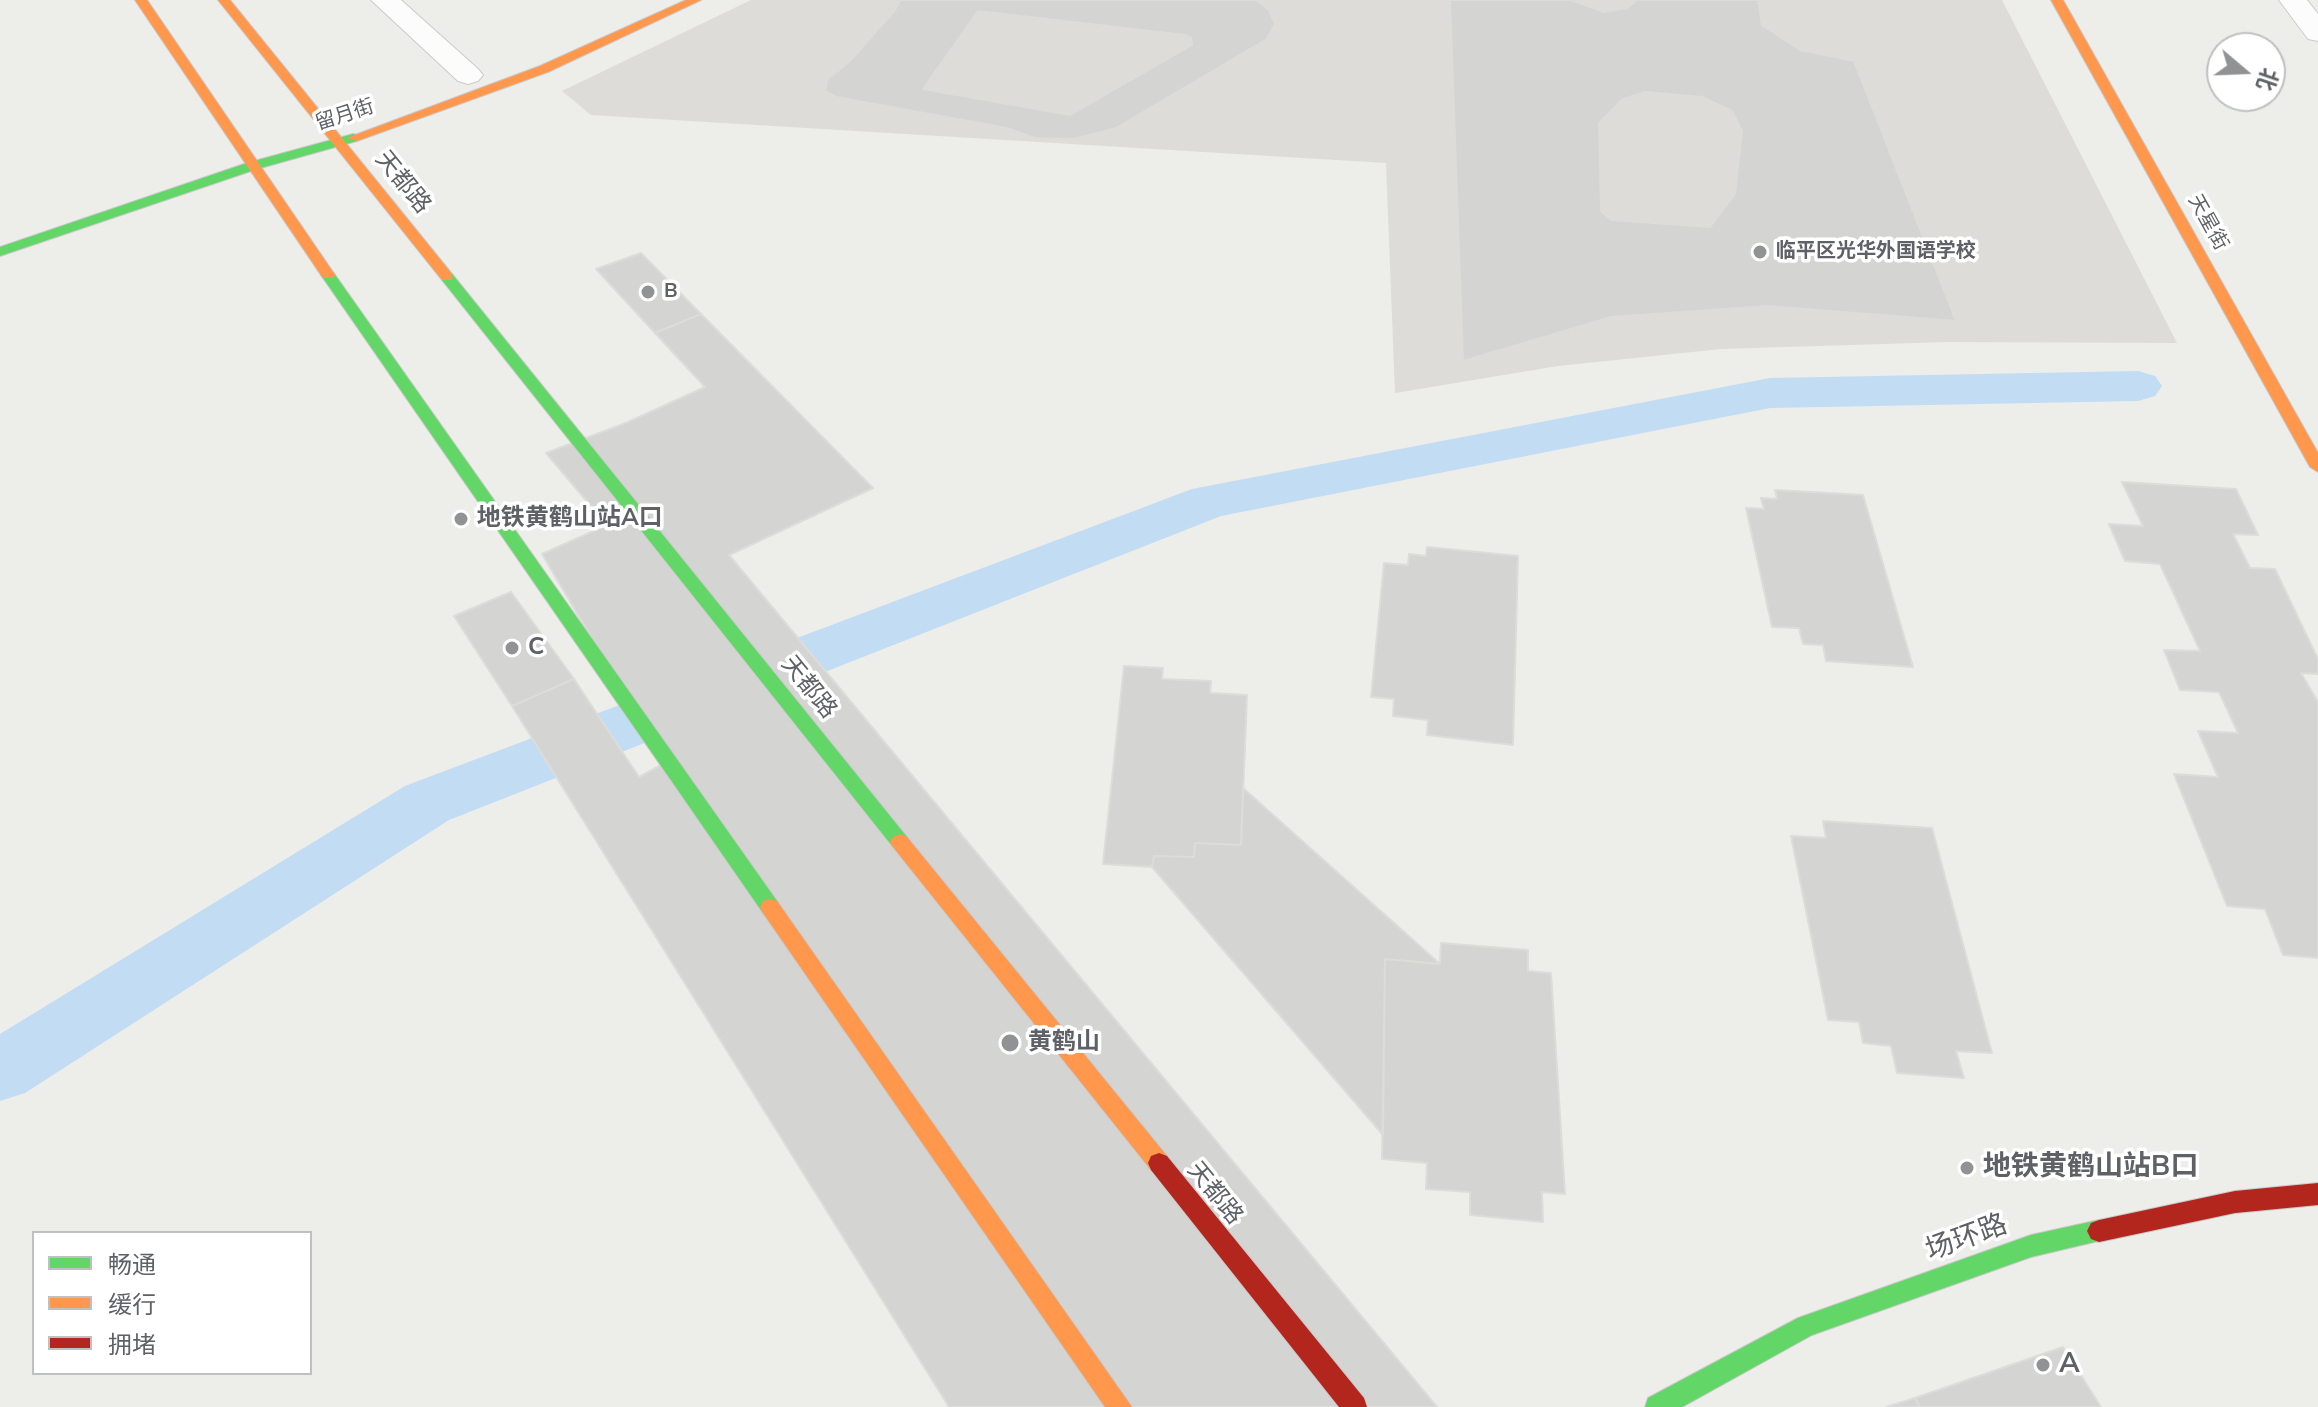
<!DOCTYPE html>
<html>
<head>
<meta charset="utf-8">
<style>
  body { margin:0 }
  #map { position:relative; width:2318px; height:1407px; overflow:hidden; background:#edede9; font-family:"Nunito Sans","Noto Sans SC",sans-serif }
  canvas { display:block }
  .legend { position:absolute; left:32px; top:1231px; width:280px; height:144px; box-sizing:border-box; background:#fff; border:2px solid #bfc0c2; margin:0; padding:10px 14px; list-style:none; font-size:24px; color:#5f6166 }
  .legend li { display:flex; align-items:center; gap:16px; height:40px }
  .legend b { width:40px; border:2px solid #bfc0c2 }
  .north { position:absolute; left:2206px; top:32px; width:80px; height:80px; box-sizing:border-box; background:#fff; border:2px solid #bfc0c2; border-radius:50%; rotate:109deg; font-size:22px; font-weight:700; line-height:32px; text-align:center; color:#5f6166 }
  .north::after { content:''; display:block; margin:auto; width:28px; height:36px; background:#919294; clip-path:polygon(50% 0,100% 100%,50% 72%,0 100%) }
</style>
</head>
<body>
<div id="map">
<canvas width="2318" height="1407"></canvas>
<ul class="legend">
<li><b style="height:10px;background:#63d668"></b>畅通</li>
<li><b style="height:10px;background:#ff974d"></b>缓行</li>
<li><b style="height:10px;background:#b3261e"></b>拥堵</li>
</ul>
<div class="north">北</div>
</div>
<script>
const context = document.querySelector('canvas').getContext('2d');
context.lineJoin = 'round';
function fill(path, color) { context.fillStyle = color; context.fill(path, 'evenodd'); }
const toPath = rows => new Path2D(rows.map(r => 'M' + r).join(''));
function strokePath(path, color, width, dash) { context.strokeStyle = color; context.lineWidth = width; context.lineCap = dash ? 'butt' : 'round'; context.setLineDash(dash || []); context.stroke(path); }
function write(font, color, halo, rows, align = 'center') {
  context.font = font + ' "Nunito Sans","Noto Sans SC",sans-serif'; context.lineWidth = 7; context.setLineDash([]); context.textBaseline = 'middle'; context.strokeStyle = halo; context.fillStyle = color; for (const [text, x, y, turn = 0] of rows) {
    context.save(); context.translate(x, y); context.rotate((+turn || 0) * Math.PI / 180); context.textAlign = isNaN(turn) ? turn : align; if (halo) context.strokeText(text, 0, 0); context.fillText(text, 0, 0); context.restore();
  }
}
fill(toPath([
  [751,0,2002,0,2177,343,1947,342,1721,349,1558,366,1395,393,1386,163,591,115,562,91]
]), '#dddcd8');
fill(toPath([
  [2138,371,2155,376,2162,386,2155,396,2138,401,1770,408,1221,516,449,820,25,1093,0,1101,0,1034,405,786,1192,489,1770,378,2138,371]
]), '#c2dcf3');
const building = toPath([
  [900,0,1256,0,1269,10,1275,24,1267,39,1116,128,1075,139,1035,138,1007,128,836,97,825,91,827,80,850,61,895,10,900,0],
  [978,11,1185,35,1191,38,1192,45,1070,115,923,89,978,11],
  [1450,0,1571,0,1604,12,1627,8,1637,0,1758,0,1762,25,1800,50,1854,61,1956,321,1767,306,1611,317,1463,361,1450,0],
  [1645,92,1702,97,1732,111,1742,131,1735,194,1710,227,1611,220,1601,211,1599,123,1623,99,1645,92],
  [641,253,701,314,655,333,596,269,641,253],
  [701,314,873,488,729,555,1437,1407,949,1407,512,706,574,679,639,777,665,763,542,554,607,525,546,453,626,423,705,387,655,333,701,314],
  [2122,482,2236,489,2258,535,2233,534,2250,568,2275,569,2318,659,2318,674,2301,673,2318,702,2318,958,2283,955,2265,909,2227,906,2174,774,2218,777,2198,731,2238,733,2219,692,2180,690,2164,650,2200,651,2160,564,2125,561,2109,524,2143,526,2122,482],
  [1775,490,1863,495,1913,667,1826,661,1823,645,1803,644,1799,628,1772,627,1746,508,1764,509,1761,498,1777,499,1775,490],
  [1427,547,1518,556,1513,745,1427,735,1428,720,1393,716,1394,699,1371,697,1384,563,1408,565,1409,554,1426,556,1427,547],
  [511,592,574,679,512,706,454,616,511,592],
  [1124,666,1163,668,1162,679,1211,681,1210,693,1247,695,1241,845,1195,843,1194,857,1154,856,1152,867,1103,864,1124,666],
  [1243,788,1440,964,1385,959,1383,1135,1152,867,1154,856,1194,857,1195,843,1241,845,1243,788],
  [1823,821,1932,828,1992,1053,1956,1051,1964,1078,1897,1073,1891,1046,1863,1043,1859,1022,1828,1020,1791,836,1826,838,1823,821],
  [1441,943,1528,950,1528,971,1551,973,1565,1194,1542,1192,1543,1222,1470,1215,1470,1192,1426,1189,1427,1163,1382,1159,1385,959,1440,964,1441,943],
  [2063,1347,2101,1407,1920,1407,1915,1398,2063,1347],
  [1915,1398,1920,1407,1886,1407,1915,1398]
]);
fill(building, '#d4d4d2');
strokePath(building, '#dcdcd8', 2);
const street = toPath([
  [371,0,401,0,478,69,483,75,478,81,468,84,458,81,371,0],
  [2279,0,2307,0,2318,14,2318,41,2308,39,2279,0]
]);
const fast = toPath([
  [353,134,357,135,357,141,257,169,0,256,0,247,247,163,353,134],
  [328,271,333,272,777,901,780,907,777,913,770,915,763,913,321,275,328,271],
  [447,273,452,274,907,837,910,842,907,847,893,847,442,280,442,274,447,273],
  [2099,1220,2107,1223,2111,1231,2107,1239,2031,1257,1812,1335,1682,1407,1645,1407,1648,1398,1798,1318,2031,1235,2099,1220]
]);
const slow = toPath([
  [135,0,147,0,335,275,333,278,323,278,135,0],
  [218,0,230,0,452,274,452,280,442,280,218,0],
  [686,0,701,0,548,72,357,141,347,138,540,66,686,0],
  [2051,0,2063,0,2318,453,2318,472,2310,467,2051,0],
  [900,834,907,837,1167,1156,1170,1163,1167,1170,1159,1173,1151,1170,893,847,890,842,893,837,900,834],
  [770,899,777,901,1132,1407,1105,1407,763,913,760,907,763,901,770,899]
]);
const jam = toPath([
  [1159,1153,1167,1156,1364,1398,1367,1407,1339,1407,1151,1170,1148,1163,1151,1156,1159,1153],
  [2318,1183,2318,1205,2235,1213,2099,1242,2091,1239,2087,1231,2091,1223,2099,1220,2235,1191,2318,1183]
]);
strokePath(street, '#cbcbca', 2);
strokePath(fast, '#c9c9ca', 2);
strokePath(slow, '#c9c9ca', 2);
strokePath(jam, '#c9c9ca', 2);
fill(street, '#fcfcfc');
fill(fast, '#63d668');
fill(slow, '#ff974d');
fill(jam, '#b3261e');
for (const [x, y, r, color] of [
  [1760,252,8,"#919294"],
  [648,292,8,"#919294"],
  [461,519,8,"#919294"],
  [512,648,8,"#919294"],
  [1010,1043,10,"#919294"],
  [1967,1168,8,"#919294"],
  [2043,1365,8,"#919294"]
]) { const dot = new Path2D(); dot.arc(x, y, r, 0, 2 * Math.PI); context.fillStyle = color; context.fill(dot); strokePath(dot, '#fff', 3); }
write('20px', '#5f6166', '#fff', [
  ["留月街",345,116,-18],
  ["天星街",2207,223,61]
]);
write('bold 20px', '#5f6166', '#fff', [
  ["临平区光华外国语学校",1776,252],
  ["B",664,292]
], 'left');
write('24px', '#5f6166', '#fff', [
  ["天都路",402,183,51],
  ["天都路",808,688,51],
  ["天都路",1214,1194,51]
]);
write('bold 24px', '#5f6166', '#fff', [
  ["地铁黄鹤山站A口",477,519],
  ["C",528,648],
  ["黄鹤山",1028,1043]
], 'left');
write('bold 28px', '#5f6166', '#fff', [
  ["地铁黄鹤山站B口",1983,1168],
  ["A",2059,1365]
], 'left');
write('28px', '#5f6166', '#fff', [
  ["场环路",1967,1239,-20]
]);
</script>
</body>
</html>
